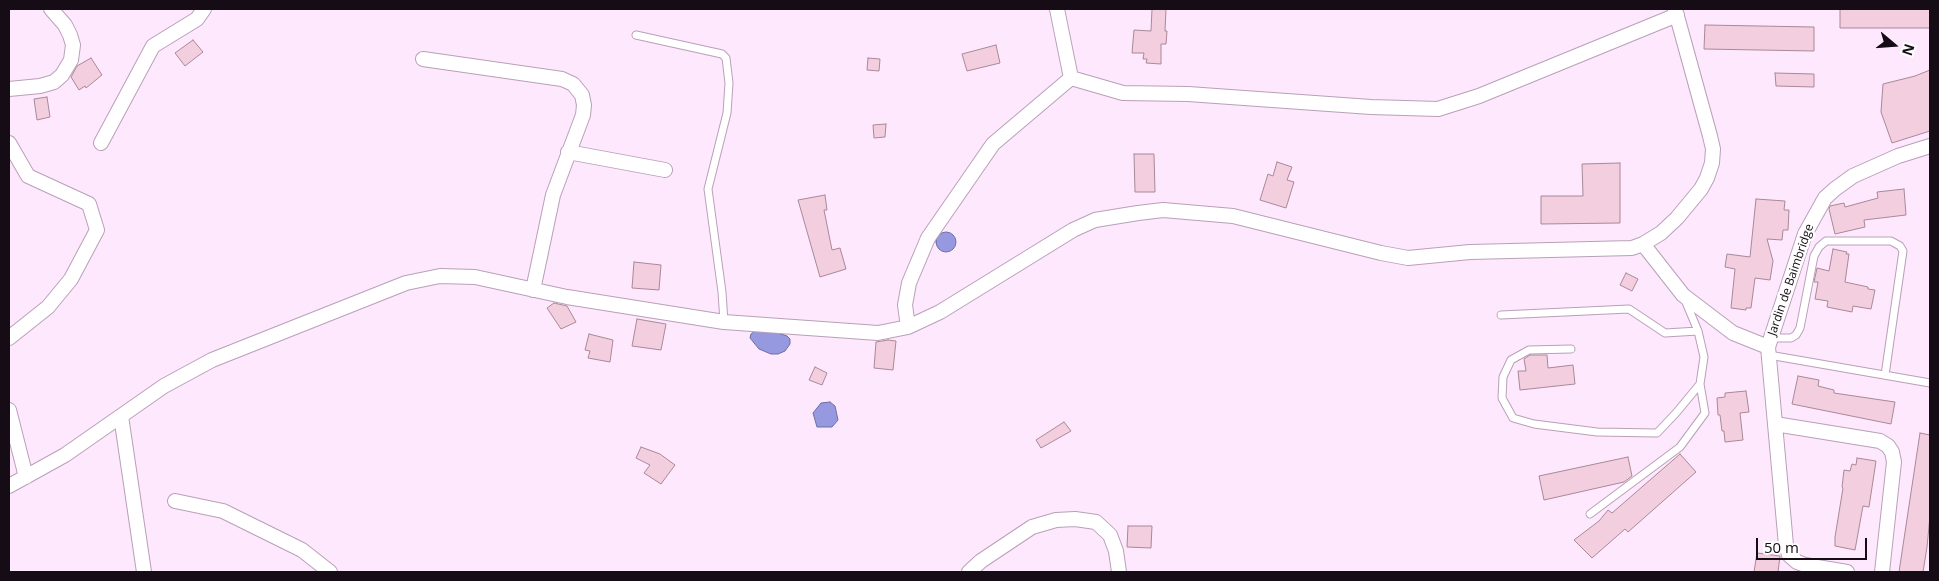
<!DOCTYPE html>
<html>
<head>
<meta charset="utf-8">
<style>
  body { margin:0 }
  #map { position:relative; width:1939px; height:581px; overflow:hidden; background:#fee8fd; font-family:"Open Sans",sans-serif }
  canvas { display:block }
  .frame { position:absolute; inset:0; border:10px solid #150c15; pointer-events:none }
  .north { position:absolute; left:1869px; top:20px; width:50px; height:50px; -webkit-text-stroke:4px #fdfdfd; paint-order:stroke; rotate:108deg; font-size:14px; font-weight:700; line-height:20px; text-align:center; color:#150c15 }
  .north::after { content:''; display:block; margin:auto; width:18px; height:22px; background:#150c15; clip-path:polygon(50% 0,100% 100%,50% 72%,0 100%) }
  .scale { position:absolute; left:1756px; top:538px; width:111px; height:22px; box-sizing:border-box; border:2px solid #150c15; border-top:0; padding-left:6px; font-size:15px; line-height:18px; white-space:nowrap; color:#150c15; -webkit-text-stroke:4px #fdfdfd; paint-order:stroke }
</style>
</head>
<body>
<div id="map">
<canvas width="1939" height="581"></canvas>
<div class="frame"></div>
<div class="north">N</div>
<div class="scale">50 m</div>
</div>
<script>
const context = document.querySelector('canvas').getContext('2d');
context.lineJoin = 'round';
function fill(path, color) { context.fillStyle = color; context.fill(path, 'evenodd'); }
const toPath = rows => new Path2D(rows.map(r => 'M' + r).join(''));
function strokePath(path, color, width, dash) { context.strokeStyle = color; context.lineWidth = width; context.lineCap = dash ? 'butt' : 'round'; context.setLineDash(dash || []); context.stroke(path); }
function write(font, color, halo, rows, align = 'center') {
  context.font = font + ' "Open Sans",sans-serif'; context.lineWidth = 5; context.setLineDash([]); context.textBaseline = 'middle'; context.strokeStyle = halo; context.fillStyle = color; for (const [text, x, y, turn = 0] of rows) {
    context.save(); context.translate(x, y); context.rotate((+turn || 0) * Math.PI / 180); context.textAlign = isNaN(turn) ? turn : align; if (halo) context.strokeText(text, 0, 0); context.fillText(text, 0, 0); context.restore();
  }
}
const water = toPath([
  '936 242a10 10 0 1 1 20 0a10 10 0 1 1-20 0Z',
  [763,330,775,332,787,336,790,339,790,344,785,351,778,354,771,354,759,349,750,338,751,334,755,331,763,330],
  [830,402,835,406,838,420,832,427,817,427,813,413,821,403,830,402]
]);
fill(water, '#9698e0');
strokePath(water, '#6f6ea3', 1);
const building = toPath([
  [1152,9,1166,9,1165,31,1167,31,1166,44,1161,44,1161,64,1146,63,1147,59,1143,59,1144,53,1132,53,1134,30,1151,31,1152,9],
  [1840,9,1930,9,1930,28,1840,28,1840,9],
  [1705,25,1814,27,1814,51,1704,49,1705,25],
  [193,40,203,52,185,66,175,53,193,40],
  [996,45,1000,63,967,71,962,54,996,45],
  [91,58,102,75,86,88,85,86,79,90,71,77,77,66,91,58],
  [868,58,880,59,879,71,867,70,868,58],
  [1930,70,1930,131,1892,143,1881,112,1883,84,1915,76,1930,70],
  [1775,73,1814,74,1814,87,1776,86,1775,73],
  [47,97,50,117,37,120,34,99,47,97],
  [886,124,885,137,874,138,873,125,886,124],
  [1134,154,1154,154,1155,192,1135,192,1134,154],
  [1277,162,1292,167,1287,180,1294,182,1286,208,1260,200,1268,174,1273,176,1277,162],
  [1620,163,1620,223,1541,224,1541,196,1583,196,1582,164,1620,163],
  [1904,189,1906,215,1864,220,1865,227,1835,234,1829,209,1830,206,1844,203,1845,207,1878,198,1877,192,1904,189],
  [825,195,827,210,824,210,832,250,840,248,846,269,820,277,798,200,825,195],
  [1756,199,1785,201,1784,210,1789,210,1788,230,1783,230,1782,240,1767,239,1773,261,1770,280,1755,278,1751,308,1746,308,1746,310,1731,308,1735,269,1725,267,1727,254,1750,257,1756,199],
  [1833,249,1847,252,1846,254,1849,254,1845,282,1868,287,1868,289,1875,290,1871,309,1853,306,1852,312,1827,307,1828,301,1815,299,1818,282,1814,282,1817,268,1829,271,1833,249],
  [634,262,661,265,659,290,632,288,634,262],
  [1626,273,1638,279,1632,291,1620,285,1626,273],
  [554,303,567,306,576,322,561,329,547,308,554,303],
  [637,319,666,324,661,350,632,346,637,319],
  [589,334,613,340,610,362,588,358,590,351,585,350,589,334],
  [888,340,896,341,893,370,874,368,876,342,888,340],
  [1530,355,1547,355,1548,368,1573,365,1575,384,1520,390,1518,371,1526,371,1524,359,1530,355],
  [815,367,827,373,822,385,809,380,815,367],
  [1798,376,1819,380,1818,386,1834,390,1834,393,1895,402,1891,424,1792,404,1798,376],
  [1746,391,1749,412,1740,413,1743,440,1725,442,1724,431,1722,431,1720,415,1718,415,1717,398,1725,397,1725,393,1746,391],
  [1064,422,1071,431,1041,448,1036,440,1064,422],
  [1920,433,1930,435,1930,516,1927,547,1923,572,1899,572,1920,433],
  [641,447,660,454,675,465,661,484,644,473,650,465,636,458,641,447],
  [1680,454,1696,472,1628,532,1625,529,1592,558,1574,540,1599,521,1608,510,1612,513,1680,454],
  [1628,457,1632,476,1624,482,1544,500,1539,476,1628,457],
  [1857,458,1876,461,1869,507,1863,506,1855,550,1835,546,1835,537,1843,488,1842,487,1844,470,1850,471,1852,464,1856,465,1857,458],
  [1128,526,1152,526,1151,548,1127,547,1128,526],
  [1757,553,1780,556,1778,572,1754,572,1757,553]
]);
fill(building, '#f2cede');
strokePath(building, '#a98897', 1);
const service = toPath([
  [636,35,722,54,726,58,729,83,727,113,708,189,722,292,724,322],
  [1501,315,1629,309,1665,333,1698,331],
  [1771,338,1791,338,1796,335,1800,328,1814,256,1819,247,1826,241,1891,241,1900,246,1903,251,1885,375],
  [1571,349,1529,350,1511,360,1503,377,1502,398,1513,418,1534,424,1597,432,1657,433,1676,413,1700,384,1704,357,1698,331,1685,300],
  [1769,355,1930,383],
  [1590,514,1680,447,1705,413,1700,384]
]);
const minor = toPath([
  [1057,9,1071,78],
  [423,59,562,79,573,84,582,95,584,105,583,115,553,195,533,290],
  [1071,78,1123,93,1188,94,1371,107,1438,109,1479,96,1677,15],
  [9,89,40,86,54,82,62,75,71,60,73,45,70,35,65,25,51,9],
  [9,143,28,176,89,204,97,230,71,279,48,307,9,338],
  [101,143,153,46,197,19,204,9],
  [568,152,665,170],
  [1643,244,1683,295,1733,333,1768,347],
  [908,327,905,305,909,283,928,238,993,144,1071,78],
  [9,410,26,477],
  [121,416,144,572],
  [1775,424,1880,441,1888,446,1892,452,1894,462,1882,572],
  [9,486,65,455,164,386,212,360,406,283,440,276,475,277,567,297,724,322,878,333,908,327,940,312,1073,230,1095,220,1138,213,1163,210,1233,216,1381,253,1408,258,1470,252,1632,248,1643,244,1661,233,1677,218,1701,189,1707,178,1712,163,1713,149,1710,136,1675,9],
  [175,501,223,511,302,550,330,572],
  [969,572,981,561,1032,527,1056,520,1075,519,1096,522,1110,535,1116,551,1119,572],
  [1847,572,1805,565,1797,562,1789,555,1786,545,1768,347,1805,234,1825,198,1835,189,1853,176,1898,156,1930,146]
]);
strokePath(service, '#b9a0b8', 9);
strokePath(minor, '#b9a0b8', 16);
strokePath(service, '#fff', 7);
strokePath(minor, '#fff', 14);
write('12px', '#150c15', '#fdfdfd', [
  ["Jardin de Baimbridge",1791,280,-71]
]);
</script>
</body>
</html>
